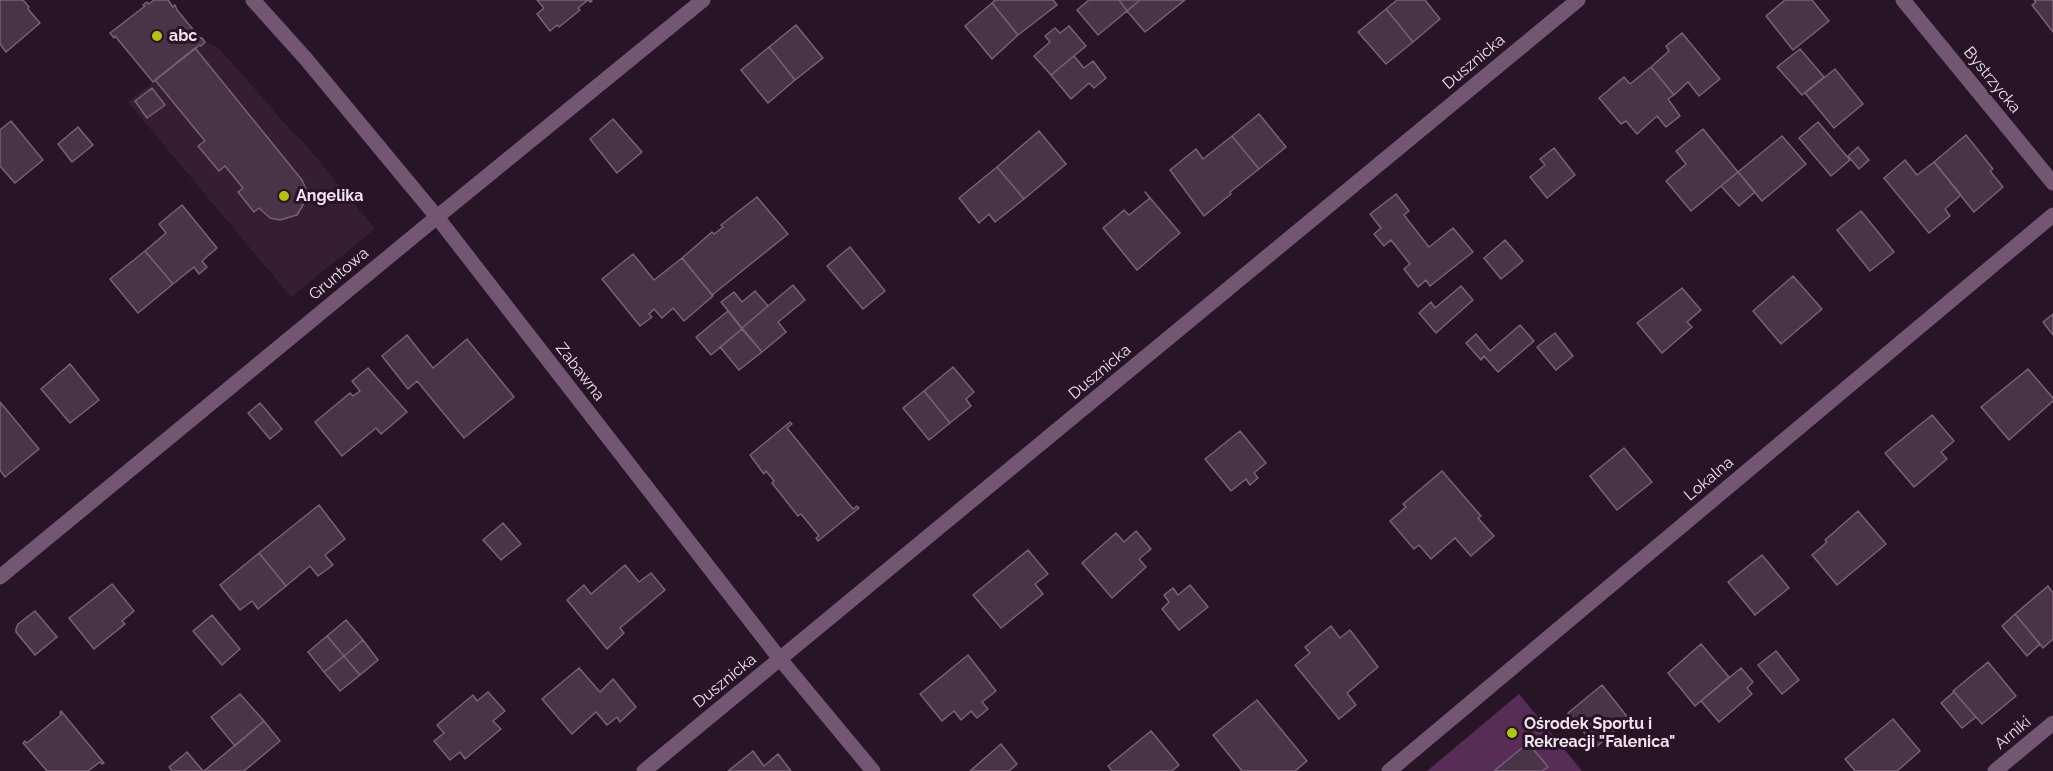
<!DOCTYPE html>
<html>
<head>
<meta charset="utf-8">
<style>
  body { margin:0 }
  canvas { display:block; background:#271426 }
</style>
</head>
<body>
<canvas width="2053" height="771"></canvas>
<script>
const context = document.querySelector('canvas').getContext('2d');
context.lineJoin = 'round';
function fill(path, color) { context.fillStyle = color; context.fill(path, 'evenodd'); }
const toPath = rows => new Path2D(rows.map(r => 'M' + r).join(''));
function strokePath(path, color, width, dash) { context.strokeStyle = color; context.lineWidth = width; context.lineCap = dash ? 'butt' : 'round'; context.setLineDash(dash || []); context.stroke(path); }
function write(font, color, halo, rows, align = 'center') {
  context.font = font + ' Raleway,sans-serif'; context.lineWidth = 6; context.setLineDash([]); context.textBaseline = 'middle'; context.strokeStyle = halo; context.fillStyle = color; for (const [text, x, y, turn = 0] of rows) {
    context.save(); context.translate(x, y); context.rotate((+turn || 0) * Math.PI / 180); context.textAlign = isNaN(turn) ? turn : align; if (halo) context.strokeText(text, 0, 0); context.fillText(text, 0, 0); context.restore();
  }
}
fill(toPath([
  [205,42,219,48,296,136,301,139,375,229,291,297,128,102,200,45,201,46]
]), '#351d34');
fill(toPath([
  [1519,694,1582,771,1427,771]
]), '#572d56');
const building = toPath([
  [0,0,23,0,29,7,28,9,40,23,6,52,0,44,0,0],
  [154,0,168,0,173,7,175,5,177,10,200,38,202,38,205,42,201,46,200,45,153,82,115,36,114,38,110,33,145,6,143,5,147,2,149,4,154,0],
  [537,0,591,0,592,1,590,2,588,0,578,8,580,10,559,27,557,25,550,31,537,14,544,8,537,0],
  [995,0,1053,0,1057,5,1018,35,992,3,995,0],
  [1089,0,1119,0,1127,11,1098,35,1077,10,1089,0],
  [1119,0,1140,0,1127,11,1119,0],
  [1140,0,1185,0,1145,32,1127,11,1140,0],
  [1397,0,1425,0,1440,19,1413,42,1386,9,1397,0],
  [1785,0,1812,0,1829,21,1793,50,1766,16,1785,0],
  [2034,0,2053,0,2053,32,2032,5,2036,2,2034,0],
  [992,3,1018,35,992,59,965,26,992,3],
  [1386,9,1413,42,1386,64,1358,32,1386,9],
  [796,25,823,58,795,80,769,47,796,25],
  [1069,26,1086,46,1051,75,1034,56,1050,42,1045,36,1055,28,1060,33,1069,26],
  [1682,33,1720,79,1699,96,1688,82,1674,95,1651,67,1669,51,1666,46,1682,33],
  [769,47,795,80,768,103,741,70,769,47],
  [195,48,302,180,306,189,306,200,297,215,280,220,270,218,259,208,254,212,238,192,243,188,225,166,219,171,198,146,205,141,155,80,195,48],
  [1800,49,1824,77,1802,95,1777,67,1800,49],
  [1074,56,1084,68,1093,61,1106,78,1094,88,1089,83,1071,99,1051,75,1074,56],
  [1651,67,1674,95,1668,99,1680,116,1666,127,1657,116,1637,134,1626,121,1621,124,1599,98,1624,77,1630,84,1651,67],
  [1835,69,1863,104,1834,128,1805,93,1835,69],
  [152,88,165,105,147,118,135,101,152,88],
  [1259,114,1286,147,1259,169,1232,136,1259,114],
  [613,119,642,152,617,173,590,139,613,119],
  [11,121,43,160,15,183,0,166,0,130,11,121],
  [1818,122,1850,160,1831,176,1799,138,1818,122],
  [78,127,93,145,72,162,58,144,78,127],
  [1703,129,1738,172,1691,211,1666,181,1686,164,1676,151,1703,129],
  [1039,131,1066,164,1024,199,997,167,1039,131],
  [1966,135,1993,169,1990,171,2003,187,1974,212,1934,162,1966,135],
  [1232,136,1259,169,1230,192,1231,194,1204,216,1170,170,1196,149,1203,159,1232,136],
  [1782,136,1806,164,1762,201,1738,172,1782,136],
  [1858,147,1869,160,1859,169,1848,156,1858,147],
  [1554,148,1575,175,1547,198,1530,177,1545,165,1540,159,1554,148],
  [1905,160,1917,175,1934,162,1961,195,1945,209,1950,216,1929,233,1884,178,1905,160],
  [997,167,1024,199,995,222,989,214,979,223,959,198,997,167],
  [1738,172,1755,192,1739,206,1721,186,1738,172],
  [1145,192,1180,233,1137,270,1103,228,1124,210,1129,215,1150,198,1145,192],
  [1396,194,1409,211,1404,215,1429,247,1453,228,1473,252,1430,286,1426,280,1418,287,1404,269,1410,264,1391,240,1384,246,1374,234,1381,228,1370,214,1396,194],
  [757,197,788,234,712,295,682,258,712,232,714,234,723,227,721,225,757,197],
  [182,205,217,248,202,261,207,267,199,274,194,267,173,284,145,251,166,233,159,224,182,205],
  [1861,211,1894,252,1870,271,1837,230,1861,211],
  [1505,240,1523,261,1501,279,1484,258,1505,240],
  [850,247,885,291,863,309,827,266,850,247],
  [145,251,173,284,138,313,110,279,145,251],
  [633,254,654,280,682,258,713,296,684,321,673,308,662,318,654,309,649,314,652,317,640,326,602,279,633,254],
  [1793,276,1822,309,1781,344,1753,311,1793,276],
  [793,285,805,300,778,322,786,332,762,352,742,328,793,285],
  [1461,286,1473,300,1436,333,1419,313,1431,302,1435,308,1461,286],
  [1682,288,1701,310,1687,322,1692,327,1662,353,1637,323,1682,288],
  [755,291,768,306,742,328,721,302,734,292,742,302,755,291],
  [728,311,742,329,711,355,696,337,728,311],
  [2053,314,2053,335,2043,322,2053,314],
  [1520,325,1534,341,1498,372,1484,356,1481,360,1466,343,1476,334,1490,351,1520,325],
  [742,329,762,352,739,370,720,347,742,329],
  [1555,333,1573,356,1556,370,1537,347,1555,333],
  [407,335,433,368,467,339,514,397,464,438,417,381,408,389,382,356,407,335],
  [70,364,99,400,70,423,41,389,70,364],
  [953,367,974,392,966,399,971,406,950,423,924,391,953,367],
  [368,368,407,412,381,434,376,428,342,456,315,422,350,393,353,396,360,391,352,381,368,368],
  [2028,369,2053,398,2053,401,2009,440,1981,407,2028,369],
  [924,391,950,423,929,440,903,408,924,391],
  [0,402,39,449,5,477,0,470,0,402],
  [260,403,282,429,270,439,248,413,260,403],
  [1932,415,1954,441,1941,452,1947,459,1914,487,1885,453,1932,415],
  [790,422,792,424,787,428,853,509,857,506,859,508,818,541,816,538,819,536,801,514,798,516,772,483,774,481,766,471,764,474,750,455,790,422],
  [1240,431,1266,463,1254,473,1258,478,1250,485,1246,479,1231,491,1205,459,1240,431],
  [1624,448,1652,482,1617,510,1590,476,1624,448],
  [1442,471,1481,516,1478,518,1494,536,1471,556,1455,538,1431,559,1419,545,1414,549,1390,521,1406,507,1403,504,1442,471],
  [319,505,345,539,325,555,333,565,318,576,310,566,286,586,259,553,319,505],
  [1858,511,1886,544,1837,585,1812,555,1827,542,1825,540,1858,511],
  [503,523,521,544,501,560,483,540,503,523],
  [1136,531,1151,549,1139,559,1146,567,1112,598,1082,563,1116,533,1124,542,1136,531],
  [1028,550,1048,574,1035,584,1043,594,1001,628,973,595,1028,550],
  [259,553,286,586,258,609,252,601,240,610,220,585,259,553],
  [1762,555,1789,588,1755,615,1728,582,1762,555],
  [625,565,639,582,651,573,665,590,620,628,624,633,607,649,567,600,584,585,591,594,625,565],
  [112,584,134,611,122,621,125,624,94,649,69,618,112,584],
  [1190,585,1208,607,1179,630,1162,609,1169,602,1164,595,1173,588,1178,595,1190,585],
  [2048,586,2053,593,2053,639,2043,648,2015,614,2048,586],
  [35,611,57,637,35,655,16,632,16,629,18,624,35,611],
  [2015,614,2040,644,2027,656,2002,626,2015,614],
  [212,615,240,649,222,665,193,631,212,615],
  [346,620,363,640,344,656,327,636,346,620],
  [1331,626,1340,638,1350,630,1378,667,1347,693,1356,705,1339,719,1295,665,1310,653,1305,647,1331,626],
  [327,636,344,656,324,672,308,652,327,636],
  [363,640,378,660,360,675,344,656,363,640],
  [1701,644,1729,677,1695,706,1668,673,1701,644],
  [1776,651,1799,680,1782,694,1758,665,1776,651],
  [968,655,996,691,982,702,988,709,977,718,971,711,961,720,954,711,942,721,920,694,968,655],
  [344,656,360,675,340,691,324,672,344,656],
  [1988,662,2016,696,1982,724,1953,691,1988,662],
  [579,668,600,692,613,679,636,707,620,722,617,717,607,725,596,712,572,734,542,699,579,668],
  [1741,668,1753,682,1747,688,1752,694,1719,722,1701,701,1741,668],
  [1602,685,1629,719,1596,747,1568,713,1602,685],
  [488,692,505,711,493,721,501,729,465,759,460,752,450,760,434,741,444,733,437,725,473,695,477,701,488,692],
  [1954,692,1976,717,1962,728,1941,703,1954,692],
  [240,694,264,721,235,746,211,717,240,694],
  [1257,700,1307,761,1295,771,1242,771,1213,735,1257,700],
  [61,711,104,763,102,764,100,762,88,771,47,771,23,743,25,741,27,743,61,715,60,713,61,711],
  [1893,719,1920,751,1897,771,1855,771,1845,759,1893,719],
  [264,721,280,741,244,771,204,771,264,721],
  [1151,731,1179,765,1172,771,1112,771,1108,766,1151,731],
  [1528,743,1548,767,1542,771,1494,771,1528,743],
  [1001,744,1017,764,1009,771,970,771,1001,744],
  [753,751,764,766,778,754,791,771,728,771,753,751],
  [187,752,203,771,172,771,169,767,187,752]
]);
fill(building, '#483347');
strokePath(building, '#786177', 1.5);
strokePath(toPath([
  [253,0,306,59,437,217,780,659,873,771],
  [1903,0,2053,183],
  [0,577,437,217,703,0],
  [644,771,1578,0],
  [1389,771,2053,215],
  [1995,771,2053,723]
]), '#735671', 15);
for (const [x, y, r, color] of [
  [157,36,6,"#aec60c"],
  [284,196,6,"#aec60c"],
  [1512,733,6,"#aec60c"]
]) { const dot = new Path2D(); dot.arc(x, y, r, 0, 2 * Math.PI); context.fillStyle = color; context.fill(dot); strokePath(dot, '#271426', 2); }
write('bold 16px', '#f0e2ee', '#271426', [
  ["abc",169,36],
  ["Angelika",296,196],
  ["Ośrodek Sportu i",1524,724],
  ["Rekreacji \"Falenica\"",1524,742]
], 'left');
write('16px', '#f0e2ee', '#271426', [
  ["Dusznicka",1474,62,-40],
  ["Bystrzycka",1992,80,51],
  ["Gruntowa",339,274,-40],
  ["Zabawna",580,372,52],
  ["Dusznicka",1100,372,-40],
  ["Lokalna",1709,479,-40],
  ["Dusznicka",725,681,-39],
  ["Arniki",2013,733,-40]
]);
</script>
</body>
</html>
